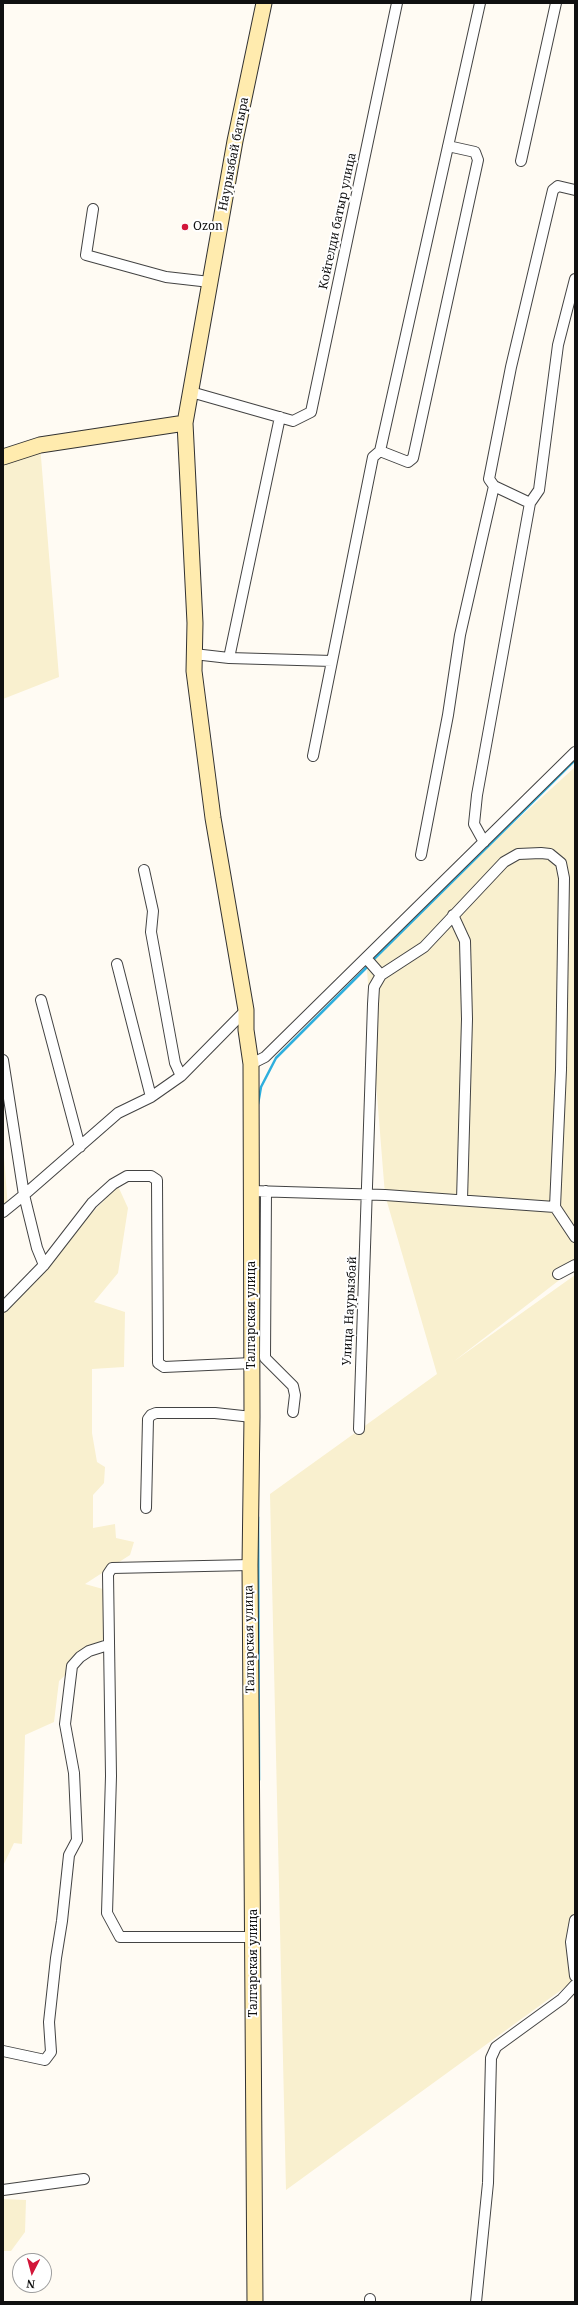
<!DOCTYPE html>
<html>
<head>
<meta charset="utf-8">
<style>
  body { margin:0 }
  #map { position:relative; width:578px; height:2305px; overflow:hidden; background:#fffbf3; font-family:"Noto Serif",serif }
  canvas { display:block }
  .frame { position:absolute; inset:0; border:4px solid #101010; pointer-events:none }
  .north { position:absolute; left:12px; top:2253px; width:40px; height:40px; box-sizing:border-box; background:#fff; border:1px solid #9f9f9f; border-radius:50%; rotate:186deg; font-size:11px; font-weight:700; line-height:16px; text-align:center; color:#101010 }
  .north::after { content:''; display:block; margin:auto; width:14px; height:18px; background:#d21639; clip-path:polygon(50% 0,100% 100%,50% 72%,0 100%) }
</style>
</head>
<body>
<div id="map">
<canvas width="578" height="2305"></canvas>
<div class="frame"></div>
<div class="north">N</div>
</div>
<script>
const context = document.querySelector('canvas').getContext('2d');
context.lineJoin = 'round';
function fill(path, color) { context.fillStyle = color; context.fill(path, 'evenodd'); }
const toPath = rows => new Path2D(rows.map(r => 'M' + r).join(''));
function strokePath(path, color, width, dash) { context.strokeStyle = color; context.lineWidth = width; context.lineCap = dash ? 'butt' : 'round'; context.setLineDash(dash || []); context.stroke(path); }
function write(font, color, halo, rows, align = 'center') {
  context.font = font + ' "Noto Serif",serif'; context.lineWidth = 4; context.setLineDash([]); context.textBaseline = 'middle'; context.strokeStyle = halo; context.fillStyle = color; for (const [text, x, y, turn = 0] of rows) {
    context.save(); context.translate(x, y); context.rotate((+turn || 0) * Math.PI / 180); context.textAlign = isNaN(turn) ? turn : align; if (halo) context.strokeText(text, 0, 0); context.fillText(text, 0, 0); context.restore();
  }
}
fill(toPath([
  [40,445,59,677,3,699,3,452],
  [575,767,575,1268,453,1362,575,1275,575,1980,286,2190,270,1494,437,1374,385,1195,366,958],
  [3,1144,8,1208,3,1210],
  [118,1186,128,1208,118,1273,94,1302,125,1312,124,1367,92,1369,92,1433,97,1462,105,1467,104,1483,93,1495,93,1528,115,1524,116,1538,134,1542,130,1555,85,1584,110,1591,103,1640,59,1681,54,1722,25,1735,22,1844,14,1843,3,1866,3,1305],
  [3,2199,26,2200,25,2232,11,2251,3,2251]
]), '#f9f0cf');
strokePath(toPath([
  [372,961,575,760],
  [258,1104,261,1087,276,1058,369,965],
  [258,1517,259,1780]
]), '#2fafdd', 2.5);
const street = toPath([
  [521,161,556,3],
  [93,209,86,255,166,277,210,282],
  [191,392,293,421,311,412,397,3],
  [380,451,408,462,413,458,478,160,475,152,448,146],
  [530,503,494,486,489,479,511,367,553,190,558,186,575,190],
  [194,654,229,658,280,417],
  [229,658,332,661],
  [313,756,373,457,380,451,480,3],
  [484,842,474,824,477,795,530,503,539,490,558,345,575,279],
  [421,855,448,715,460,635,494,486],
  [144,870,153,911,151,932,175,1063,181,1076],
  [453,915,465,941,467,1019,462,1200],
  [117,964,151,1097],
  [381,975,424,947,504,862,518,854,541,853,550,854,561,863,564,878,561,1070,555,1207],
  [41,1000,80,1147],
  [3,1060,24,1195,118,1113,151,1097,181,1076,246,1010],
  [251,1064,265,1057,575,752],
  [252,1191,385,1195,555,1207,575,1237],
  [266,1191,265,1358,293,1386,295,1395,293,1412],
  [3,1212,24,1195,37,1248,44,1265],
  [558,1274,575,1265],
  [3,1307,44,1265,92,1203,113,1184,127,1176,151,1176,157,1180,158,1363,164,1367,252,1363],
  [359,1429,373,1004,374,987,381,975,366,958],
  [146,1508,148,1419,151,1415,156,1413,215,1413,252,1417],
  [250,1565,112,1568,108,1574,111,1776,107,1913,120,1937,254,1937],
  [575,1920,571,1942,575,1976],
  [3,2051,45,2060,51,2052,49,2022,56,1958,62,1921,69,1855,77,1840,74,1773,65,1724,72,1666,80,1657,89,1651,108,1645],
  [3,2190,84,2179],
  [370,2299,370,2302],
  [476,2302,488,2183,491,2058,496,2047,562,1999,575,1985]
]);
const secondary = toPath([
  [3,457,40,445,185,423],
  [255,2302,250,1565,252,1417,251,1064,246,1030,246,1010,213,818,194,671,195,623,185,423,235,141,264,3]
]);
strokePath(street, '#434343', 12);
strokePath(secondary, '#323232', 17);
strokePath(street, '#fff', 10);
strokePath(secondary, '#ffebae', 15);
for (const [x, y, r, color] of [
  [185,227,4,"#d21639"]
]) { const dot = new Path2D(); dot.arc(x, y, r, 0, 2 * Math.PI); context.fillStyle = color; context.fill(dot); strokePath(dot, '#fff', 1.5); }
write('12px', '#101010', '#fff', [
  ["Наурызбай батыра",234,154,-79],
  ["Койгелди батыр улица",338,221,-78],
  ["Улица Наурызбай",350,1311,-87],
  ["Талгарская улица",252,1315,-90],
  ["Талгарская улица",250,1639,-91],
  ["Талгарская улица",254,1963,-90]
]);
write('12px', '#101010', '#fff', [
  ["Ozon",193,227]
], 'left');
</script>
</body>
</html>
